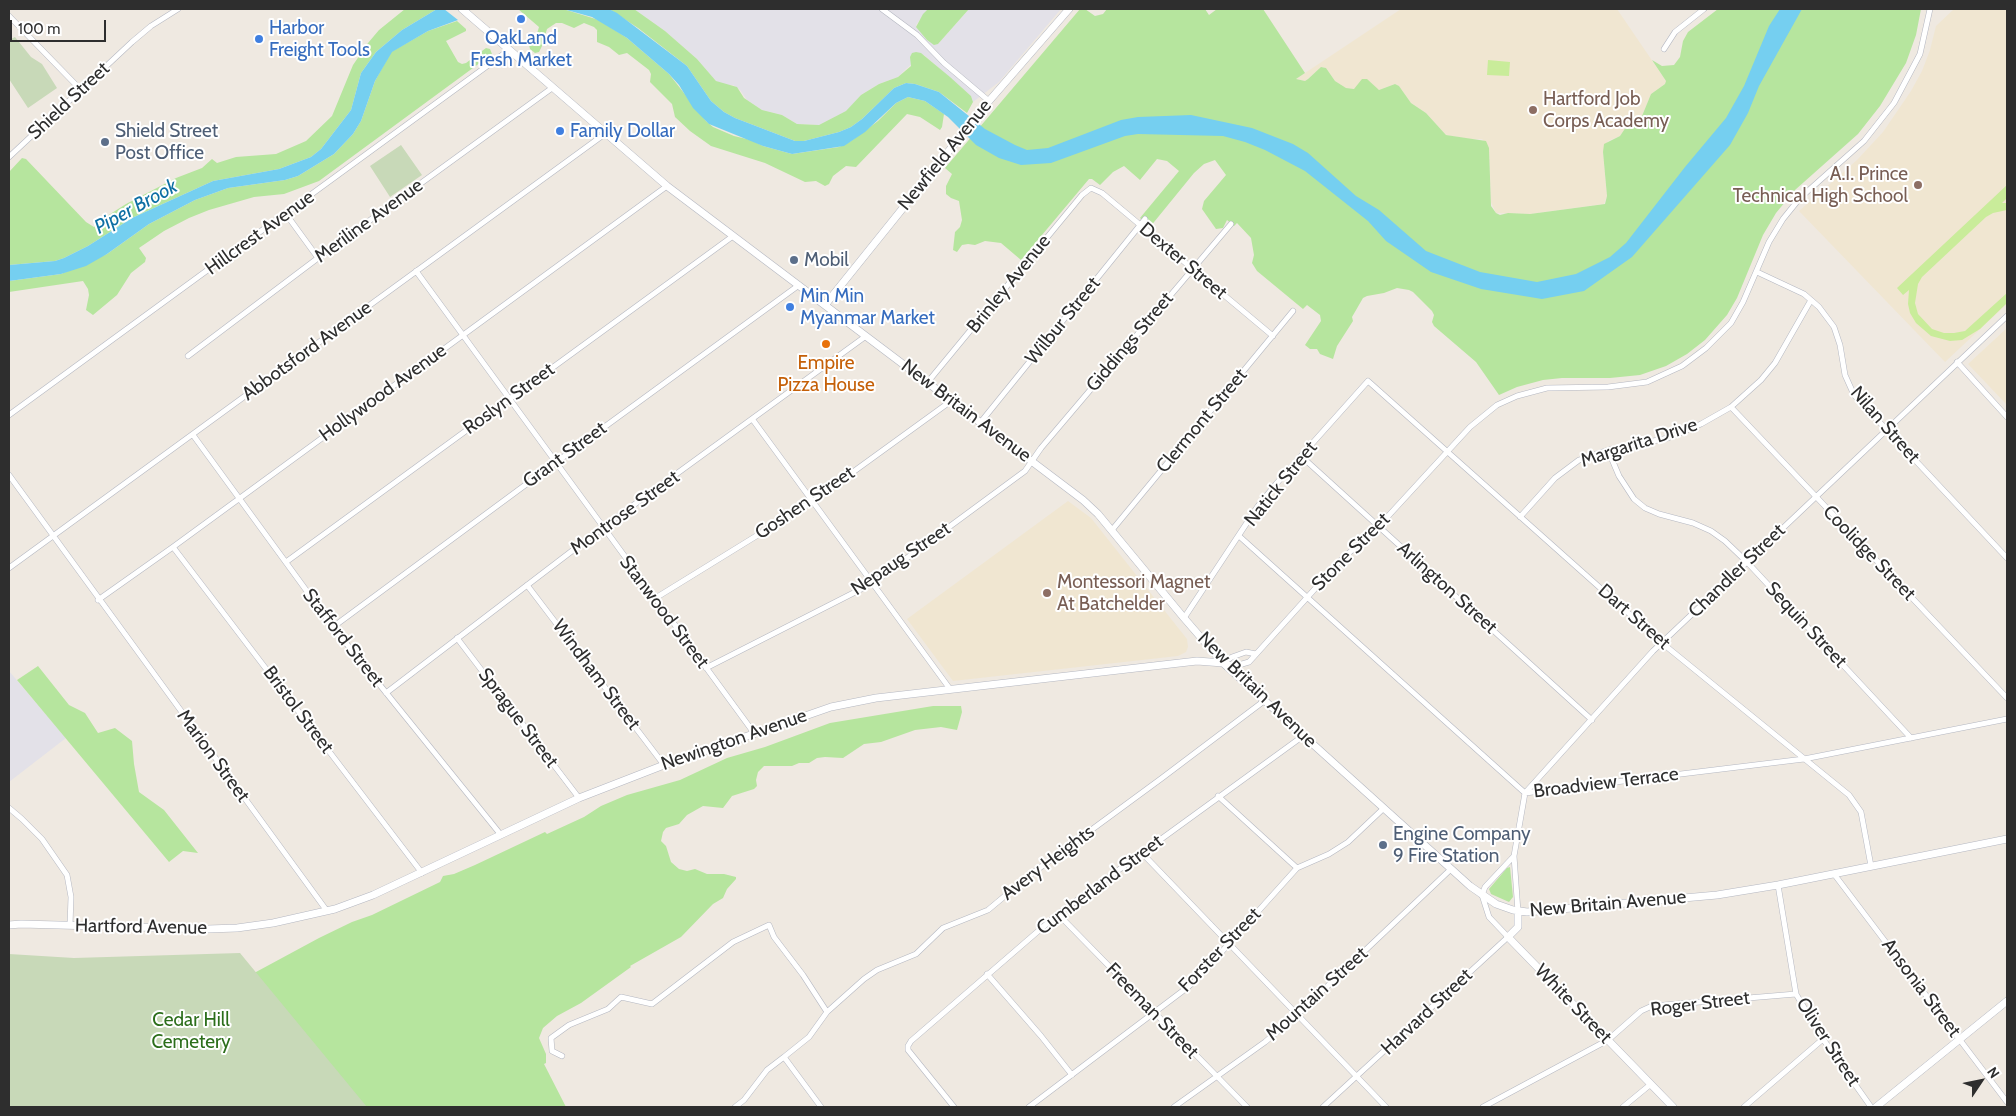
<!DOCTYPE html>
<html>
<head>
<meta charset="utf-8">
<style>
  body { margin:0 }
  #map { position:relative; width:2016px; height:1116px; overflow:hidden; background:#efe9e1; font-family:Cabin,sans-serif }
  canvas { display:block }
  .frame { position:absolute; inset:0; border:10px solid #2e2e2e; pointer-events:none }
  .north { position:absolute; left:1956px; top:1056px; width:50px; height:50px; -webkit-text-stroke:4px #fff; paint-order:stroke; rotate:56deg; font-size:14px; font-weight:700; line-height:20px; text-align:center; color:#2e2e2e }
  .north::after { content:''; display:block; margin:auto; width:18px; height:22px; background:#2e2e2e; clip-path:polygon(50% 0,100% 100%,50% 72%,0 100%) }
  .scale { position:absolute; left:10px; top:20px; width:96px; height:22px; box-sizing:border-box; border:2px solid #2e2e2e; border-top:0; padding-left:6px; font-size:15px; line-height:18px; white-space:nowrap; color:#2e2e2e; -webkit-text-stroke:4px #fff; paint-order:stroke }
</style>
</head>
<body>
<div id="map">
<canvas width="2016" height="1116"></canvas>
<div class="frame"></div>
<div class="north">N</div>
<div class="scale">100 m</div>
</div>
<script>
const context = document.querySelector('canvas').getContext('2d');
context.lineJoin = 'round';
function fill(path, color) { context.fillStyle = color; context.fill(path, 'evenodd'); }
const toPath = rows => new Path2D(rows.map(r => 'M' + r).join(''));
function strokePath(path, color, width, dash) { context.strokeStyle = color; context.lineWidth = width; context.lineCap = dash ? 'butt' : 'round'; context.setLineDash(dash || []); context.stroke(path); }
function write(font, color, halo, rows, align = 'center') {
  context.font = font + ' Cabin,sans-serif'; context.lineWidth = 4; context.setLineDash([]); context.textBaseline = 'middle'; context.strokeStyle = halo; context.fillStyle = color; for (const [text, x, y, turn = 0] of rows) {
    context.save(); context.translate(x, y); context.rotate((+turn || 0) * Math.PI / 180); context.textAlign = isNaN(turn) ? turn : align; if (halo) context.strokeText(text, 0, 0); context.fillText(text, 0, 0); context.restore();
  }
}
fill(toPath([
  [634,9,928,9,916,25,927,40,938,44,969,9,1061,9,999,82,973,102,971,96,924,55,907,68,898,77,879,84,861,95,847,111,819,125,797,124,782,115,762,110,747,100,740,90,733,85,724,85,716,81,697,59,665,31],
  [9,671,66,738,9,782]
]), '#e3e1e8');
fill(toPath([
  [1401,9,1617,9,1666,81,1665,84,1651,94,1642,116,1630,121,1620,136,1608,141,1603,152,1607,196,1604,204,1530,214,1496,213,1491,202,1489,148,1482,139,1469,139,1446,135,1426,113,1411,103,1399,86,1395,84,1379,90,1375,88,1370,82,1354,89,1345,88,1335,81,1326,68,1322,67,1305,81,1296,79],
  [1954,9,2007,9,2007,304,1945,362,1799,211,1857,160,1883,132,1911,91,1922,71,1930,50,1936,26],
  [2007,328,2007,405,1968,364],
  [1068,501,1091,518,1187,639,1188,647,1186,652,1178,656,953,681,907,619]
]), '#f0e6d1');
fill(toPath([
  [405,9,437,9,402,30,376,52,361,73,351,110,321,149,311,157,279,169,213,181,132,218,88,246,64,258,55,261,9,265,9,172,22,158,26,159,86,222,94,227,104,218,126,204,176,178,202,168,212,159,217,163,236,157,276,154,306,141,332,116,353,65,368,43,379,30],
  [518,9,563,9,599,20,627,38,669,74,706,121,713,127,734,136,751,140,763,146,792,154,839,147,851,141,878,121,896,103,908,97,925,101,944,114,942,127,940,130,920,117,907,114,856,167,846,166,833,176,829,184,825,186,816,181,805,182,765,163,711,146,690,131,675,117,672,104,650,82,651,74,649,70,627,53,619,55,609,47,597,42,597,30,594,27,584,23,574,28,562,23,556,23,547,29,542,46,539,52,535,53,530,49,529,45,536,37,539,27],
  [609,9,634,9,665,31,697,59,716,81,737,87,744,98,762,110,782,115,797,124,819,125,846,111,861,95,879,84,898,77,911,66,910,57,912,53,916,52,921,53,950,77,971,96,973,102,967,113,939,92,915,84,906,83,894,88,862,119,851,127,839,132,804,141,795,141,735,118,724,112,711,101,687,66,638,28],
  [928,9,969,9,938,44,934,45,927,40,916,27,923,14],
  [1080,9,1085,9,1095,16,1103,14,1107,9,1205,9,1209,15,1217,9,1263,9,1305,73,1296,79,1305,81,1308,79,1321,67,1326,68,1335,81,1346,88,1354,89,1362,79,1367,79,1379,90,1395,84,1399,86,1411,103,1426,113,1446,135,1486,141,1489,148,1491,206,1496,213,1500,215,1508,213,1530,214,1605,204,1607,196,1603,152,1604,144,1620,136,1630,121,1642,116,1651,94,1665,84,1666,81,1652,60,1662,66,1674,65,1680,57,1683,41,1688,32,1718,9,1921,9,1916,35,1906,63,1880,106,1858,134,1795,190,1776,213,1763,235,1737,298,1727,315,1705,340,1687,354,1666,366,1640,375,1610,378,1562,378,1543,380,1517,387,1499,395,1476,362,1434,326,1432,322,1434,315,1432,311,1413,292,1409,290,1397,288,1384,293,1367,296,1363,298,1352,317,1353,321,1337,346,1333,359,1320,354,1317,349,1310,349,1305,345,1321,321,1320,315,1307,305,1303,309,1257,271,1252,263,1254,255,1251,238,1237,223,1234,226,1227,220,1223,228,1216,229,1202,209,1204,201,1226,175,1215,160,1204,164,1194,173,1150,227,1140,218,1179,171,1167,161,1157,159,1140,180,1124,166,1113,172,1100,185,1092,179,1089,179,1021,260,1001,243,985,241,975,245,968,244,962,245,957,252,953,250,955,232,960,227,962,220,959,201,951,198,946,194,946,186,952,174,945,168],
  [457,21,466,29,466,31,446,41,458,62,462,64,466,63,486,48,490,49,492,54,319,181,284,194,254,197,209,210,189,218,164,231,139,248,146,258,145,262,131,273,117,295,93,315,86,310,89,295,88,289,83,281,9,292,9,281,61,274,107,254,149,224,195,200,228,188,285,180,298,176,334,154,353,134,361,121,375,81,391,52,428,31],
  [38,666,69,705,85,713,98,733,115,728,132,741,134,764,139,792,164,810,198,853,183,851,169,862,17,680],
  [933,706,961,706,962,712,957,730,941,727,915,730,881,742,864,744,843,758,825,757,817,758,809,763,799,763,792,766,764,766,758,772,756,780,757,786,754,789,732,796,723,808,703,806,687,815,679,824,666,828,663,832,661,841,666,846,671,862,679,869,687,871,695,869,707,874,724,874,736,877,736,879,727,889,723,898,713,904,681,937,630,966,631,967,581,1003,557,1016,543,1028,539,1038,546,1054,546,1063,544,1064,566,1107,9,1107,9,961,256,972,319,938,352,922,372,915,440,882,443,876,454,874,475,865,545,832,547,834,584,817,601,806,627,795,680,780,727,758,765,747,830,723],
  [1510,867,1513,897,1509,902,1491,894,1489,889,1507,868]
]), '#b6e59e');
fill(toPath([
  [15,37,31,57,42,64,57,88,28,108,9,79,9,40],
  [401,145,422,175,390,197,370,166],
  [240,953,367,1107,9,1107,9,954,74,958]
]), '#c8d9b8');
fill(toPath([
  [1488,60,1510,62,1509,76,1487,75],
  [2007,185,2007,198,2002,203,2007,203,2007,210,1993,213,1986,217,1922,277,1918,284,1915,303,1918,314,1932,329,1944,333,1954,333,1965,331,2007,293,2007,303,1980,329,1962,340,1950,341,1931,336,1916,323,1910,313,1908,304,1909,290,1903,295,1897,288]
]), '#c9ec9a');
fill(toPath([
  [437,9,444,9,458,20,428,31,392,52,375,81,361,121,353,134,334,154,298,176,285,180,228,188,195,200,149,224,107,254,86,266,61,274,9,281,9,265,55,261,64,258,88,246,132,218,213,181,279,169,311,157,321,149,351,110,361,73,376,52,402,30],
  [563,9,609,9,617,13,687,66,711,101,724,112,735,118,795,141,804,141,839,132,851,127,862,119,894,88,906,83,915,84,939,92,985,129,1015,145,1027,150,1048,148,1121,120,1138,117,1191,115,1252,128,1293,144,1308,153,1356,196,1379,210,1426,251,1480,272,1537,282,1576,274,1610,257,1626,243,1685,167,1726,118,1744,86,1769,26,1780,9,1802,9,1759,86,1748,113,1730,145,1632,257,1584,291,1542,299,1481,289,1431,272,1386,241,1368,221,1305,171,1265,150,1245,142,1223,136,1138,134,1125,136,1051,163,1021,165,999,158,976,145,948,117,925,101,908,97,896,103,865,132,844,146,792,154,763,146,709,124,693,108,679,85,669,74,627,38,592,17]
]), '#75cff0');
const street = toPath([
  [882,9,917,35,944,63,989,101],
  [9,16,81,90],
  [1664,49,1675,32,1704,9],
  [9,157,132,42,151,26,178,9],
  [286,214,318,258],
  [416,271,754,733],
  [1757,272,1804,294,1819,307,1834,327,1840,345,1845,375,1854,395,2007,558],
  [188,356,318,258,552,88],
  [1957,362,2007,417],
  [927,383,1082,195,1091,188,1102,193,1273,336],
  [1731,407,2007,698],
  [9,415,509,50],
  [753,420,950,689],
  [980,423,1145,219],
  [193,435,333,627,501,835],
  [1608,450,1619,476,1634,499,1645,508,1659,514,1693,523,1711,531,1725,541,1747,562,1911,738],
  [1301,456,1592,720],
  [9,475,327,911],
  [1520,517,1555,478,1579,460,1608,450,1668,438,1701,424,1731,407,1761,380,1775,363,1811,300],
  [1112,530,1293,311],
  [1239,536,1525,793,1804,759,2007,719],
  [173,547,422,873],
  [286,562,733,236],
  [9,568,606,133],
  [527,585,664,765],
  [654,599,813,501,951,401],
  [98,600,173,547,667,186],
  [1184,618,1258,506,1276,484,1368,381,1662,643,1849,795,1861,812,1871,866],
  [333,627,555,463,799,285],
  [457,638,579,798],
  [1223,663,1232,657,1246,652,1256,654],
  [1224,663,1235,666,1249,662,1340,561,1379,526,1470,427,1497,405,1517,396,1547,388,1608,387,1647,382,1682,366,1706,348,1731,323,1743,302,1769,242,1783,219,1800,198,1864,141,1894,103,1920,54,1930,9],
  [706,668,873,583,1025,471,1041,448,1231,224],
  [386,693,602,528,866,336],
  [1218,796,1297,868],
  [9,808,22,819,42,839,67,875,71,897,70,925],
  [1142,853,1386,1107],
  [1834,874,2007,1102],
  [1778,885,1796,994,1823,1039,1871,1107],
  [1518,912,1514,856,1525,793,1653,651,2007,316],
  [1058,914,1247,1107],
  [987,974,1041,1036,1072,1075],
  [562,1056,552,1051,551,1038,569,1025,608,1009,621,997,652,1004,733,942,769,925,774,937,803,975,827,1012],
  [735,1107,744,1100,767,1070,784,1057],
  [821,1107,784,1057,809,1037,827,1012,864,979,877,970,916,954,943,928,988,910,1030,875,1162,778,1264,701],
  [954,1107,908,1050,908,1046,911,1041,1058,914,1303,736],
  [1029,1107,1188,987,1199,977,1297,868,1329,854,1348,842,1384,808],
  [1174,1107,1265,1042,1297,1015,1451,869],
  [1323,1107,1508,937,1489,917,1482,895,1485,887,1514,856],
  [1483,1107,1608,1040,1641,1011,1652,1006,1796,994],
  [1623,1107,1651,1084],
  [1744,1107,1823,1039]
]);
const secondary = toPath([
  [462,9,667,186,1083,500,1098,514,1184,618,1223,663,1470,886,1496,904,1513,910,1527,912,1717,895,1778,885,2007,839],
  [825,305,989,101,1069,9],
  [1518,912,1518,927,1508,937,1673,1107],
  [9,925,21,924,208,929,237,928,273,923,335,909,373,895,579,798,664,765,831,707,876,698,1197,661,1223,663],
  [1876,1107,2007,1001]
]);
strokePath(street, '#b4b7c1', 6);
strokePath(secondary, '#b4b7c1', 8);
strokePath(street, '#fff', 5);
strokePath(secondary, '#fff', 7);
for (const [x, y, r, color] of [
  [521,19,5,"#3f7fe0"],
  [259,39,5,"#3f7fe0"],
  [1533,110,5,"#8d6e63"],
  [560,131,5,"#3f7fe0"],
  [105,142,5,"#5c6f8a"],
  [1918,185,5,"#8d6e63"],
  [794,260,5,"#5c6f8a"],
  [790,307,5,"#3f7fe0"],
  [826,344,5,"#e8710a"],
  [1047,593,5,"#8d6e63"],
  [1383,845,5,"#5c6f8a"]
]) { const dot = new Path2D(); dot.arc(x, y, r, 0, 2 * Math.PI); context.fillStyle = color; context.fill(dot); strokePath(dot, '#fff', 2); }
write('19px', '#366cbe', '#fff', [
  ["Harbor",269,28],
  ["Freight Tools",269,50],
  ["OakLand",521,38,"center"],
  ["Fresh Market",521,60,"center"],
  ["Family Dollar",570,131],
  ["Min Min",800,296],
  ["Myanmar Market",800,318]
], 'left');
write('19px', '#785e54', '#fff', [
  ["Hartford Job",1543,99],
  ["Corps Academy",1543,121],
  ["A.I. Prince",1908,174,"right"],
  ["Technical High School",1908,196,"right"],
  ["Montessori Magnet",1057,582],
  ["At Batchelder",1057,604]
], 'left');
write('19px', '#2e2e2e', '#fff', [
  ["Shield Street",69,101,-43],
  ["Newfield Avenue",945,155,-51],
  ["Meriline Avenue",369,221,-36],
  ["Hillcrest Avenue",260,233,-36],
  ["Dexter Street",1183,261,40],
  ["Brinley Avenue",1009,284,-51],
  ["Wilbur Street",1063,321,-51],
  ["Giddings Street",1130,342,-50],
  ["Abbotsford Avenue",307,351,-36],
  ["Hollywood Avenue",383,393,-36],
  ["Roslyn Street",509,399,-36],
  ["New Britain Avenue",966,411,37],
  ["Clermont Street",1202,421,-50],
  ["Nilan Street",1885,425,49],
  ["Margarita Drive",1639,443,-18],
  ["Grant Street",565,455,-36],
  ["Natick Street",1281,484,-51],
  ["Goshen Street",805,503,-34],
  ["Montrose Street",625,513,-36],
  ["Stone Street",1351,552,-45],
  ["Coolidge Street",1869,553,46],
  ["Nepaug Street",901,559,-34],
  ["Chandler Street",1737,571,-44],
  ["Arlington Street",1447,588,42],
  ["Stanwood Street",664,612,53],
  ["Dart Street",1634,617,41],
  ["Sequin Street",1806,625,47],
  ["Stafford Street",343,638,52],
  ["Windham Street",596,675,53],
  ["New Britain Avenue",1257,690,44],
  ["Bristol Street",298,710,53],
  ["Sprague Street",518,718,53],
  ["Newington Avenue",734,740,-19],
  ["Marion Street",213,756,54],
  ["Broadview Terrace",1606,783,-7],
  ["Avery Heights",1048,863,-37],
  ["Cumberland Street",1100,885,-37],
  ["New Britain Avenue",1608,904,-5],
  ["Hartford Avenue",141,927,1],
  ["Forster Street",1220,950,-46],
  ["Ansonia Street",1921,988,53],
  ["Mountain Street",1317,994,-42],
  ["White Street",1573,1004,46],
  ["Roger Street",1700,1004,-7],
  ["Freeman Street",1152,1011,46],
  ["Harvard Street",1427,1012,-43],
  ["Oliver Street",1828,1042,57]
]);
write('19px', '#4e5e75', '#fff', [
  ["Shield Street",115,131],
  ["Post Office",115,153],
  ["Mobil",804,260],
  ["Engine Company",1393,834],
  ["9 Fire Station",1393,856]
], 'left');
write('19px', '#c56008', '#fff', [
  ["Empire",826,363],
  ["Pizza House",826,385]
]);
write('19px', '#2c6e1b', '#fff', [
  ["Cedar Hill",191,1020],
  ["Cemetery",191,1042]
]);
write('italic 20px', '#0d6fa3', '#fff', [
  ["Piper Brook",136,207,-29]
]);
</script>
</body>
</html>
